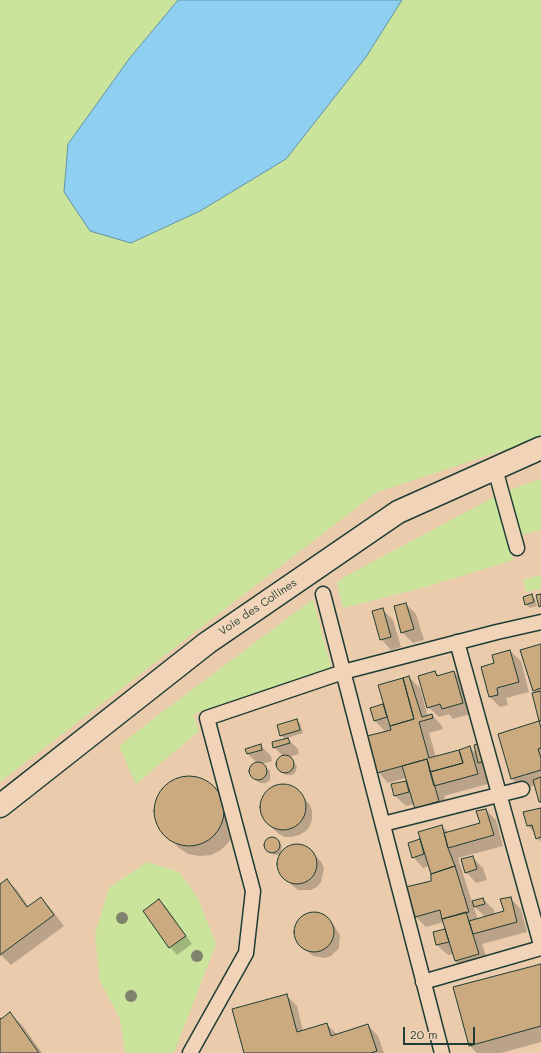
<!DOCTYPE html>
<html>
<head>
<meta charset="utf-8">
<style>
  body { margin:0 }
  #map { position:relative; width:541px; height:1053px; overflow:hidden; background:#eaccad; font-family:Mali,sans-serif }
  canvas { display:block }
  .scale { position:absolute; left:403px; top:1027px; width:72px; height:18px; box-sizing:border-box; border:2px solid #1f3d34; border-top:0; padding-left:5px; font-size:12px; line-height:14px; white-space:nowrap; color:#1f3d34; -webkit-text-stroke:3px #f1d4b8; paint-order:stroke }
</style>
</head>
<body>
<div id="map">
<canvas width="541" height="1053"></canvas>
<div class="scale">20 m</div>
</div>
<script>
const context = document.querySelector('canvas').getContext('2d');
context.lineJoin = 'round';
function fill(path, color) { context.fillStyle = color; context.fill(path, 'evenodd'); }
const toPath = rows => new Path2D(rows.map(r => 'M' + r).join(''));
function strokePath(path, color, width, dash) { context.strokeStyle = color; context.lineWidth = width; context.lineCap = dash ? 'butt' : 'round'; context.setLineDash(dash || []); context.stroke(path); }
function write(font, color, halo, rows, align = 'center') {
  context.font = font + ' Mali,sans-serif'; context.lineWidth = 3.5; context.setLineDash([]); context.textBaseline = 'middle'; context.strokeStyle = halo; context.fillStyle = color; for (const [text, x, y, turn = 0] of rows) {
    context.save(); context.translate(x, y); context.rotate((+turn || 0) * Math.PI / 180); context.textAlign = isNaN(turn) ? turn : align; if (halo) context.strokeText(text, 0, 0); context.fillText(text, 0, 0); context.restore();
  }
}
fill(toPath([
  [0,0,178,0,129,59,68,144,64,192,90,231,286,159,366,57,402,0,541,0,541,438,377,492,0,782],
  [541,479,541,530,518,536,507,491],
  [496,496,513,560,429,586,343,608,337,582,346,576],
  [541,575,541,589,526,592,523,580],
  [313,599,331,667,193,714,199,731,136,784,119,746,157,716],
  [147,862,179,872,198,898,216,944,174,1053,125,1053,120,1019,100,981,95,935,109,888]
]), '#cae49b');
const water = toPath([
  [178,0,402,0,366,57,286,159,200,211,131,243,90,231,64,192,68,144,129,59,178,0]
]);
fill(water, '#8fcff0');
strokePath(water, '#6295a5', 1);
fill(toPath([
  [531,595,535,599,537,606,530,608,526,604],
  [406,604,416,614,424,640,413,643,402,632],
  [383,610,393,620,401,647,391,650,381,639],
  [541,645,541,722,536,693,534,691],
  [510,651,521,661,529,692,506,698,508,705,500,707,490,697,482,667,495,664],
  [435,672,439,676,454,672,464,683,473,713,453,719,449,714,439,717,428,707],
  [409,677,420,688,428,717,432,715,442,726,443,729,429,733,436,757,470,747,477,754,475,746,490,773,483,766,488,784,444,796,449,812,426,819,414,804,406,806,395,796,393,785,407,782,406,778,388,783,378,772,386,732,375,721,371,709,384,705],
  [297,720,300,723,303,733,287,738,298,749,299,754,288,757,297,766,296,771,293,775,286,775,278,768,277,763,284,757,274,747,285,739,281,735],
  [539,722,541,724,541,802,536,785,523,789,512,779],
  [261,746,271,756,272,761,261,764,270,771,270,780,266,783,260,783,252,777,251,769,254,765,258,764,248,754,247,749],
  [184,777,196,777,206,781,226,799,234,831,229,842,221,850,211,855,199,856,188,854,179,848,160,829,156,819,155,808,158,797,164,787,173,780],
  [277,786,284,786,291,787,297,791,310,805,312,811,312,819,310,826,306,831,299,835,292,837,285,837,279,834,265,821,262,815,261,808,261,801,265,794,270,789],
  [541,809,541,842,537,838,535,833,528,826],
  [486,810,496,820,503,846,458,858,472,902,483,899,494,910,495,915,505,912,510,898,521,909,527,932,482,944,489,964,466,971,455,961,453,954,448,955,437,945,434,932,446,929,444,922,426,927,416,917,432,881,432,873,429,866,423,868,413,857,409,844,421,840,442,826,449,833,481,824],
  [473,905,485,917,478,919],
  [270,838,274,839,282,846,281,853,291,845,298,845,304,846,310,850,317,857,322,863,324,869,321,882,317,887,311,890,298,890,286,880,278,870,277,864,281,853,278,855,274,855,265,846,265,843],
  [472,857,483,868,487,880,476,883,466,872],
  [7,880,17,890,29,907,41,898,51,909,64,926,11,965,0,954,0,885],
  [159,900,166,907,192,944,177,955,170,947,144,911],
  [307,914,320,914,325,917,333,924,340,935,339,948,331,956,325,958,313,956,300,945,297,939,295,928,298,922],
  [541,965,541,1042,501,1053,477,1053,469,1045],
  [286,995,297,1006,303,1031,326,1024,337,1034,368,1025,378,1036,384,1053,245,1053],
  [10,1013,23,1026,42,1053,0,1053,0,1017,2,1019]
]), '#0003');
const building = toPath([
  [532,594,534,602,525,605,523,597,532,594],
  [541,594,541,606,539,607,536,595,541,594],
  [406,603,414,629,401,633,394,606,406,603],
  [383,608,391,637,380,640,372,611,383,608],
  [541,644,541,688,533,691,520,650,541,644],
  [510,650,519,682,497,688,498,695,489,697,481,667,494,663,492,655,510,650],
  [435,671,437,676,454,671,463,703,442,709,440,704,427,708,418,676,435,671],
  [409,676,422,717,432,714,433,718,419,722,429,758,459,750,463,763,430,772,427,759,377,773,367,736,391,730,390,726,414,719,403,678,409,676],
  [403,678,414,719,390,726,378,685,403,678],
  [541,691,541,721,539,721,532,693,541,691],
  [383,704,387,717,374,721,370,708,383,704],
  [297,719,300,730,280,736,277,725,297,719],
  [539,721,541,728,541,748,538,749,541,758,541,770,511,779,498,734,539,721],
  [288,738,290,743,273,748,272,742,288,738],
  [481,743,486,761,478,763,474,745,481,743],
  [261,744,262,750,247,754,245,749,261,744],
  [470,746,478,774,434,786,430,772,463,763,459,750,470,746],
  '276 764a9 9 0 1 1 18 0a9 9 0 1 1-18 0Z',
  [427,759,439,801,415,809,402,766,427,759],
  '249 771a9 9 0 1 1 18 0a9 9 0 1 1-18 0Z',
  '154 811a35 35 0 1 1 70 0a35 35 0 1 1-70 0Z',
  [541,777,541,802,539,802,533,780,541,777],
  [406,781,409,792,394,796,391,784,406,781],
  '260 807a23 23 0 1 1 46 0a23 23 0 1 1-46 0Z',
  [541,808,541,837,536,839,532,825,527,826,523,812,541,808],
  [486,809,494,835,448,848,444,833,480,823,476,811,486,809],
  [442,825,448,848,455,866,431,874,418,832,442,825],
  '264 845a8 8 0 1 1 16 0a8 8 0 1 1-16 0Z',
  [420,839,424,854,412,858,408,843,420,839],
  '277 864a20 20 0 1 1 40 0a20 20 0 1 1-40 0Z',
  [473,856,477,869,465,873,461,859,473,856],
  [455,866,469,912,442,919,440,910,415,917,406,887,431,881,431,874,455,866],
  [7,879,27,907,41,897,54,915,0,955,0,884,7,879],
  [511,897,517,922,473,934,469,921,504,911,500,899,511,897],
  [483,898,485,904,474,907,472,901,483,898],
  [159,899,186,936,169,948,143,911,159,899],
  [466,912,479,954,455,961,442,919,466,912],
  '294 932a20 20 0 1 1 40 0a20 20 0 1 1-40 0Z',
  [445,929,449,942,436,945,433,932,445,929],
  [541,964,541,1026,469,1046,453,987,541,964],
  [287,994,297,1032,327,1023,331,1036,368,1024,377,1051,371,1053,244,1053,232,1009,287,994],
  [10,1012,39,1053,0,1053,0,1018,1,1019,10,1012]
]);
fill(building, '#cbaa7f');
strokePath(building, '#1f3d34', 1);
const lane = toPath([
  [495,469,517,548],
  [323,594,442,1053],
  [457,642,541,945],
  [383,824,522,789],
  [423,982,541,948],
  [190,1053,246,953,253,891,207,718,343,672,497,632,541,622]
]);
const street = toPath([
  [0,806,207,643,398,512,541,448]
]);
strokePath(lane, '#1f3d34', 17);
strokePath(street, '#1f3d34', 25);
strokePath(lane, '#f1d4b8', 14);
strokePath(street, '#f1d4b8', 22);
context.fillStyle = '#7f826d';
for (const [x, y] of [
  [122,918],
  [197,956],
  [131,996]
]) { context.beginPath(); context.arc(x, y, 6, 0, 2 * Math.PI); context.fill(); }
write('11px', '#1f3d34', '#f1d4b8', [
  ["Voie des Collines",258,607,-34]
]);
</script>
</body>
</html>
